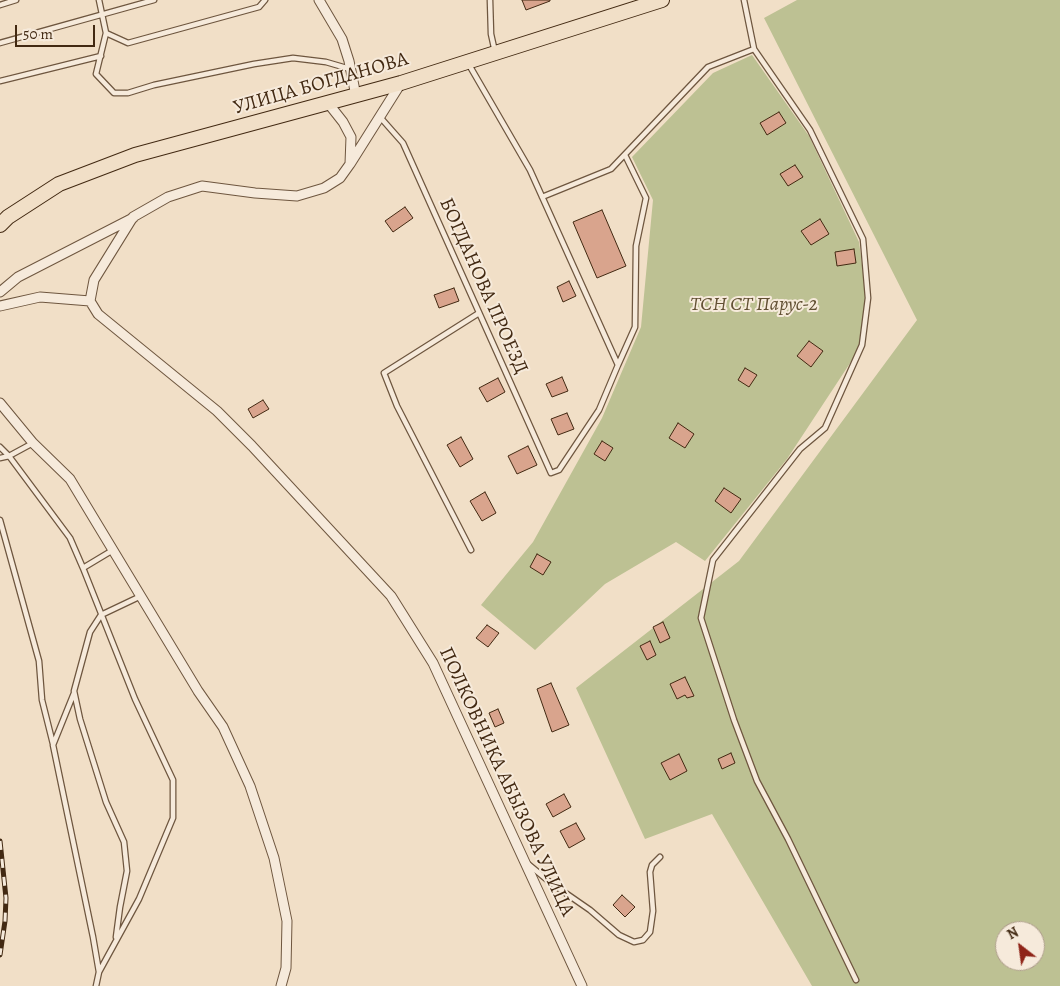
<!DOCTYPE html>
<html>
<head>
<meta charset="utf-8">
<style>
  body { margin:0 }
  #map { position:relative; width:1060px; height:986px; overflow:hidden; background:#f1dfc7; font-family:Alegreya,serif }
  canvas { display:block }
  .north { position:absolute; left:995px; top:921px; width:50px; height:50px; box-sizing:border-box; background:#f6eadb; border:1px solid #ae9d8b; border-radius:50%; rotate:330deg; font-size:14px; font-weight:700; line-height:20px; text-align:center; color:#422912 }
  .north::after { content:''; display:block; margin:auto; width:18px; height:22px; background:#8f2418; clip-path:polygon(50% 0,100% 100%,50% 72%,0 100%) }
  .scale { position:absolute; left:15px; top:25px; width:80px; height:22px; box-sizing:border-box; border:2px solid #422912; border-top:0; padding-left:6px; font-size:15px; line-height:18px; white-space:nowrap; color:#422912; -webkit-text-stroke:4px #f6eadb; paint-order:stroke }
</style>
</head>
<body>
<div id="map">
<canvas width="1060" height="986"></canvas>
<div class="north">N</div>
<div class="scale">50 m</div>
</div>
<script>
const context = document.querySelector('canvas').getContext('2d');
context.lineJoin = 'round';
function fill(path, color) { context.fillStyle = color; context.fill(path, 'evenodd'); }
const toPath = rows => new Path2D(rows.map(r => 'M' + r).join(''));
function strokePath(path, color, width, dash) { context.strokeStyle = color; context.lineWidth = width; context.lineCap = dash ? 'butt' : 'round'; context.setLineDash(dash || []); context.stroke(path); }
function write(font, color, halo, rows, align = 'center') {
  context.font = font + ' Alegreya,serif'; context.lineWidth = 4; context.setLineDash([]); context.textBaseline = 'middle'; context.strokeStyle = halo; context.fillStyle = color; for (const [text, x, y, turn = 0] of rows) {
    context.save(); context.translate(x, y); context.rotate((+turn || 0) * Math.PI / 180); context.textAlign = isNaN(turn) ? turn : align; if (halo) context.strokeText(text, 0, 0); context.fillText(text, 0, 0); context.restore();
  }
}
fill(toPath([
  [797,0,1060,0,1060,986,812,986,712,814,645,839,576,688,739,561,917,320,764,18],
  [1005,931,1035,931,1035,961,1005,961],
  [752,55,809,136,859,242,866,294,860,348,787,459,705,561,676,542,605,584,535,650,481,605,533,542,602,418,641,327,653,200,632,157,713,73]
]), '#bdc193');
const building = toPath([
  [522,0,550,0,550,1,526,10,522,0],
  [779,112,786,123,767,135,760,123,779,112],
  [795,165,803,177,788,186,780,174,795,165],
  [405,207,413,218,393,232,385,221,405,207],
  [602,210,626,266,597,278,573,222,602,210],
  [820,219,829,234,811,245,801,231,820,219],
  [854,249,856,263,837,266,835,252,854,249],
  [569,281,576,296,563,302,557,287,569,281],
  [454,288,459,301,439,308,434,295,454,288],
  [809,341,823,351,811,367,797,356,809,341],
  [745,368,757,375,749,387,738,380,745,368],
  [562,377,568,391,552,397,546,384,562,377],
  [498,378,505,392,487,402,479,388,498,378],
  [263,400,269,409,253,418,248,409,263,400],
  [567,413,574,429,558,435,551,419,567,413],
  [678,423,694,434,685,448,669,438,678,423],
  [461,437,473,459,460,467,447,445,461,437],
  [602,441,613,448,605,461,594,454,602,441],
  [528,446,537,465,517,474,508,456,528,446],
  [724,488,741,499,731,513,715,501,724,488],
  [485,492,496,513,482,521,470,501,485,492],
  [537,554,551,562,543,575,530,567,537,554],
  [663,622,670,638,660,643,653,627,663,622],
  [487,625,499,633,488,647,476,638,487,625],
  [650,641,656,655,647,660,640,646,650,641],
  [685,677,694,696,687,698,685,695,677,699,670,684,685,677],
  [551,683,569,725,552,732,537,689,551,683],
  [498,709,504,723,495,727,489,713,498,709],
  [731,753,735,763,722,769,718,759,731,753],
  [679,754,687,771,670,780,661,763,679,754],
  [564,794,571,807,553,817,546,804,564,794],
  [576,823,585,839,569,848,560,831,576,823],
  [622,895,635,907,625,917,613,905,622,895]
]);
fill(building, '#d9a48d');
strokePath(building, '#422912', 1);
const service = toPath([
  [99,0,106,33,96,74,114,93,128,93,154,85,254,64,293,58,326,62,350,69],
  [490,0,491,34,495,52],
  [744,0,754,49,810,130,863,239,868,298,862,345,825,428,800,449,713,560,701,618,734,720,757,781,788,839,856,980],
  [0,5,16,0],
  [106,33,128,43,259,7,265,0],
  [0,43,154,0],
  [0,81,101,56],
  [380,117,403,143,551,473,559,470,599,410,618,365,530,170,468,63],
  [542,197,611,169,708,67,754,49],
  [618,365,635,327,636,246,646,198,625,155],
  [0,447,9,456,70,538,83,568,113,550],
  [0,458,9,456,33,443],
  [0,520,39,661,42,700,53,744],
  [471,550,397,406,384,373,479,313],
  [83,568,135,699,173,780,173,818,139,899,99,972],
  [74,693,53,745,93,937,99,972,96,986],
  [528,864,551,883,590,910,619,935,634,942,643,940,650,932,653,911,650,872,652,865,660,857],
  [116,937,120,907,127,871,124,842,106,802,80,719,74,691,90,632,101,615,141,596]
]);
const minor = toPath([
  [319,0,342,39,349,61,356,96],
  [328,103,343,122,351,137,350,164,340,178,324,188,297,196,255,193,202,186,168,197,133,217,94,280,90,301,98,314,217,411,252,446,391,596,433,663,582,986],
  [350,164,401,83],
  [0,292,18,277,133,218],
  [0,306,40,297,90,301],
  [0,403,33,443,70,479,198,691,223,727,250,786,274,858,287,921,286,968,281,986]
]);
const primary = toPath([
  [0,225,8,217,59,184,135,155,401,83,662,0]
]);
strokePath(service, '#6e563f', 7);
strokePath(minor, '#6e563f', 11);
strokePath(primary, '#422912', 16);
strokePath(service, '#f6eadb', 4.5);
strokePath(minor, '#f6eadb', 9);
strokePath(primary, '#f1dfc7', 14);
const rail = toPath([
  [0,841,6,898,5,921,0,955]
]);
strokePath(rail, '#422912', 5);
strokePath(rail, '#f6eadb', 3, [9]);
write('20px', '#422912', '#f6eadb', [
  ["УЛИЦА БОГДАНОВА",321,84,-16],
  ["БОГДАНОВА ПРОЕЗД",483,286,66],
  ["ПОЛКОВНИКА АБЫЗОВА УЛИЦА",506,782,65]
]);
write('italic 20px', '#614f32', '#f6eadb', [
  ["ТСН СТ Парус-2",754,305]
]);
</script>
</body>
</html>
